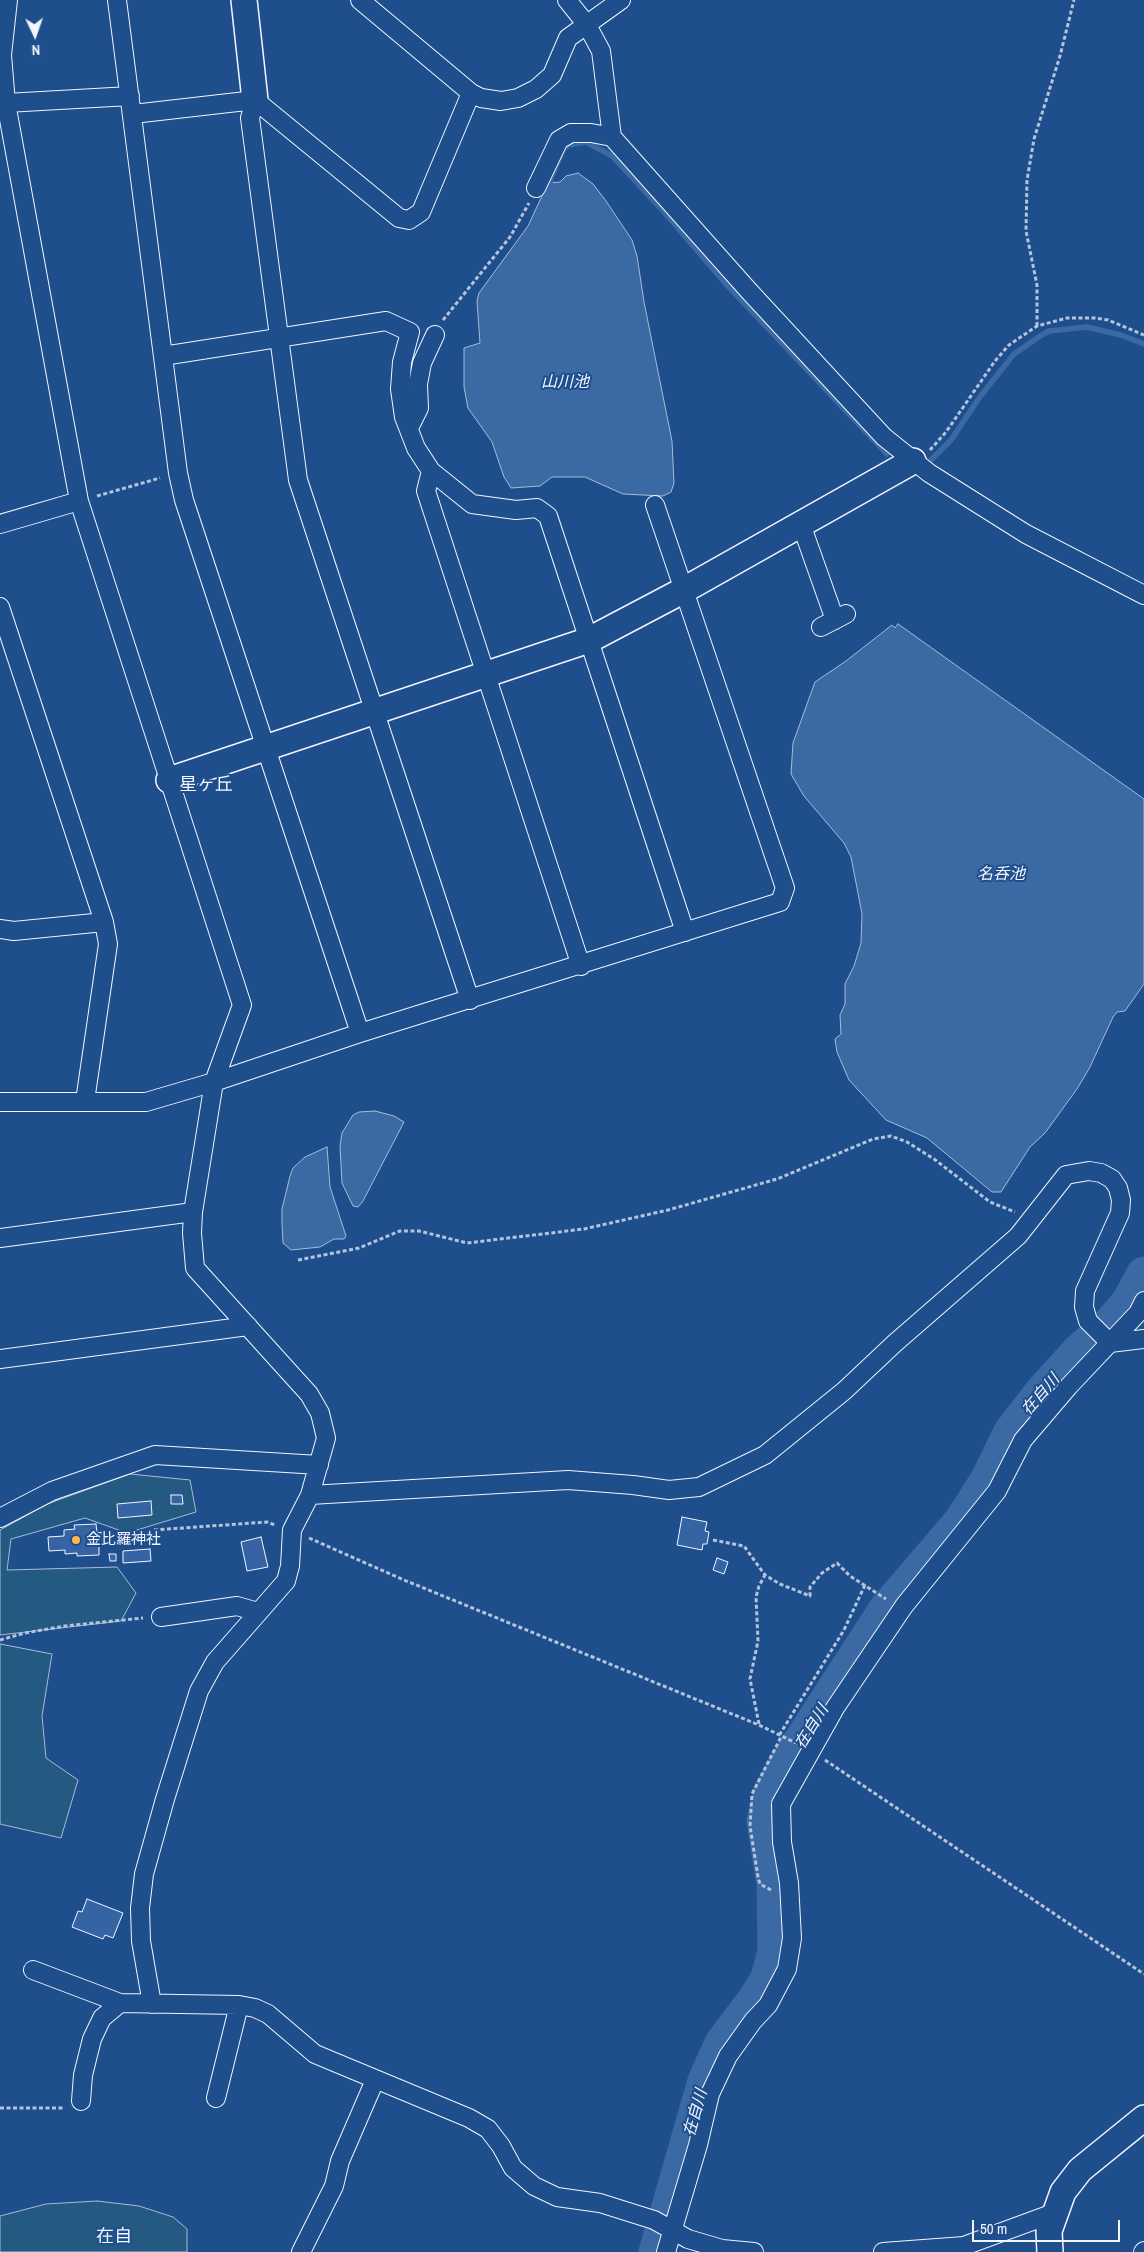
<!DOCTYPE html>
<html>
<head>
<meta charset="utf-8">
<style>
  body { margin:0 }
  #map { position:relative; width:1144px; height:2252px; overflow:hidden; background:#1f4e8c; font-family:"Archivo Narrow",sans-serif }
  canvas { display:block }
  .north { position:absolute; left:10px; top:10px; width:50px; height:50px; -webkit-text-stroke:4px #1f4e8c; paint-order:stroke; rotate:177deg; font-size:14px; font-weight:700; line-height:20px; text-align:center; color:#f2f6ff }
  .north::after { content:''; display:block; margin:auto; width:18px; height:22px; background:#f2f6ff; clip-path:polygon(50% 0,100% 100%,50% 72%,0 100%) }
  .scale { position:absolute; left:972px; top:2220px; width:148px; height:22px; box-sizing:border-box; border:2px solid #f2f6ff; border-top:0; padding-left:6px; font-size:15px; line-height:18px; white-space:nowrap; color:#f2f6ff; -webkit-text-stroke:4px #1f4e8c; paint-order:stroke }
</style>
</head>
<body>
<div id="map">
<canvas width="1144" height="2252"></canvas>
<div class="north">N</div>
<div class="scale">50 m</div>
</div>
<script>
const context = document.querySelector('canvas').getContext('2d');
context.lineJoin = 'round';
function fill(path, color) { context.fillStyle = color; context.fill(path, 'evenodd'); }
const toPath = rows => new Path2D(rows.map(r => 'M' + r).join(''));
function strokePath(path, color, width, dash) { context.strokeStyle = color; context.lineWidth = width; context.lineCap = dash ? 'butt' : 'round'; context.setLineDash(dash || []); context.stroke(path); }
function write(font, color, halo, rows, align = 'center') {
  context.font = font + ' "Archivo Narrow","Noto Sans JP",sans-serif'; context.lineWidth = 4; context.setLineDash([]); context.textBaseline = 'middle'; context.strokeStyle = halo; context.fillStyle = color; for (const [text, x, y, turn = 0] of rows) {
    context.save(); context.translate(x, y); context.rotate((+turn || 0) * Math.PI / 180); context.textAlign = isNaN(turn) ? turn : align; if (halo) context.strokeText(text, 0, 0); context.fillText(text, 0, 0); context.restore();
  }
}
const green = toPath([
  [130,1474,190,1480,196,1512,127,1533,85,1518,11,1539,7,1570,117,1567,136,1593,121,1621,0,1635,0,1530,47,1504,130,1474],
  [0,1644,52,1654,42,1716,46,1758,78,1780,61,1838,0,1824,0,1644],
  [97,2201,139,2206,173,2217,187,2229,187,2252,0,2252,0,2216,46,2204,97,2201]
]);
fill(green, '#245a82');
strokePath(green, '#a8bbd7', 1);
const water = toPath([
  [578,173,593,184,606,201,632,240,637,256,644,302,672,441,674,483,671,492,663,496,623,494,585,477,552,477,540,486,511,488,504,477,492,442,468,408,464,387,464,348,480,343,477,301,479,293,528,226,548,183,560,182,566,176,578,173],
  [898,624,1144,799,1144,984,1125,1011,1117,1012,1113,1017,1090,1067,1077,1089,1045,1133,1030,1147,1001,1192,992,1192,927,1138,886,1120,849,1080,837,1052,835,1039,841,1034,840,1015,845,1004,845,984,854,966,861,943,862,914,851,857,844,843,804,796,791,774,793,743,815,682,846,661,892,625,895,628,898,624],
  [375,1111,394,1116,404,1122,363,1201,358,1207,353,1206,342,1183,340,1146,342,1133,353,1115,359,1112,375,1111],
  [327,1147,330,1187,346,1236,344,1239,334,1239,320,1247,291,1250,283,1243,282,1223,282,1209,290,1176,293,1168,305,1157,327,1147]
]);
fill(water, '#3b69a3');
strokePath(water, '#a8bbd7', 1);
strokePath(toPath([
  [550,185,550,181,563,150,568,145,586,142,612,156,664,212,725,283,887,454],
  [930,461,951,440,979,398,1014,354,1040,336,1049,331,1087,327,1121,335,1144,344]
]), '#3b69a3', 5.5);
strokePath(toPath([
  [656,2252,705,2081,722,2043,756,1998,768,1978,775,1951,774,1884,764,1821,770,1794,784,1767,886,1609,962,1520,988,1479,1011,1432,1041,1393,1078,1352,1108,1326,1128,1303,1144,1274]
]), '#3b69a3', 35);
const building = toPath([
  [171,1495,182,1495,183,1504,171,1504,171,1495],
  [151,1501,152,1515,118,1518,117,1504,151,1501],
  [682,1517,707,1522,705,1531,709,1532,707,1544,703,1544,702,1550,677,1545,682,1517],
  [96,1524,97,1533,102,1532,103,1544,99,1544,99,1555,77,1556,77,1553,65,1554,65,1550,49,1551,48,1537,64,1536,64,1530,75,1529,74,1525,96,1524],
  [261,1537,268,1567,247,1571,241,1542,261,1537],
  [150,1549,151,1561,123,1563,123,1551,150,1549],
  [109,1554,116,1554,116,1561,110,1561,109,1554],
  [717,1558,728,1562,724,1574,713,1570,717,1558],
  [87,1899,123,1913,113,1938,105,1935,103,1939,72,1927,78,1911,82,1912,87,1899]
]);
fill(building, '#3563a3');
strokePath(building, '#f2f6ff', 1);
const street = toPath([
  [8,0,2,55,6,103,79,501,242,1005,214,1082,193,1212,192,1233,195,1268,309,1394,320,1413,326,1438,310,1495,292,1530,290,1566,286,1581,215,1662,199,1691,165,1799,144,1874,140,1908,141,1941,152,2004],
  [117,0,178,473,184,500,360,1033],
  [360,0,471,93,481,98,501,101,518,98,536,89,552,75,568,38,621,0],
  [567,0,587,25,601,51,612,137,749,291,884,437,929,473,1026,534,1144,595],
  [255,100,250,118,298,480,470,1000],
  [6,103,130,96],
  [133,114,255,100,399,218,409,220,421,212,471,93],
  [536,188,559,140,571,133,591,133,612,137],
  [163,356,386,321,410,332,402,362,400,389,404,417,416,448,431,471,472,504,516,510,537,508,548,516,685,932],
  [409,428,419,408,418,384,422,363,435,335],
  [431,471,426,491,581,966],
  [0,524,79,501],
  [801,524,835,620],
  [0,607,104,922,108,944,85,1101],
  [821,627,846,614],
  [0,929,14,931,104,922],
  [0,1102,146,1102,214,1082,360,1033,780,902,785,888,655,505],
  [0,1238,193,1212],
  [1110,1343,1144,1339],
  [0,1359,248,1326],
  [310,1495,568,1480,633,1485,669,1490,699,1487,765,1455,844,1391,895,1343,1018,1236,1066,1175,1089,1171,1101,1173,1112,1179,1118,1188,1121,1200,1120,1213,1085,1291,1084,1307,1088,1321,1110,1343],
  [0,1518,52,1491,155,1455,319,1465],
  [161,1617,237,1606,258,1612],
  [33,1970,120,2003,239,2005,255,2008,268,2014,315,2054,469,2118,488,2129,501,2146,513,2168,534,2186,557,2197,600,2203,654,2220,688,2239,722,2249,754,2252],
  [216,2098,239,2005],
  [81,2101,83,2075,92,2039,102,2018,120,2003],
  [301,2252,334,2186,340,2161,375,2080],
  [666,2252,698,2145,710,2094,728,2056,753,2021,768,2005,787,1969,792,1938,789,1883,782,1842,781,1804,835,1708,904,1606,997,1491,1023,1440,1069,1386,1138,1313,1144,1301],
  [883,2252,964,2246,1054,2213],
  [1143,2252,1144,2251]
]);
const secondary = toPath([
  [244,0,255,100],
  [169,780,589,640,684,590,913,461],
  [1050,2252,1049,2231,1063,2192,1080,2170,1144,2118]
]);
strokePath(street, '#f2f6ff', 20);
strokePath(secondary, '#f2f6ff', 28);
strokePath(toPath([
  [443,320,510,237,529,203],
  [1037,326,1037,285,1026,231,1027,180,1034,139,1060,56,1074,0],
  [930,450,946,432,995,361,1009,345,1037,326,1067,318,1095,318,1108,320,1144,335],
  [97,496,160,478],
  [298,1260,359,1248,400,1231,419,1231,467,1243,584,1229,668,1210,777,1179,873,1139,891,1136,907,1142,934,1159,990,1202,1015,1212],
  [154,1530,267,1522,275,1525],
  [309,1538,404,1580,759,1725,796,1743],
  [713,1540,744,1546,765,1575,780,1584,810,1596,810,1587,822,1573,837,1563,850,1576,886,1599],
  [0,1640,25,1633,65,1626,143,1618],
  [759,1724,750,1679,758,1641,756,1597,759,1586,765,1575],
  [825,1760,1144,1974],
  [771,1890,760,1884,758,1877,750,1826,752,1794,780,1739,780,1734,844,1630,865,1585],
  [0,2108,65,2108]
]), '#b3c4dc', 3, [4, 2.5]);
strokePath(street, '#1f4e8c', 18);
strokePath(secondary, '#1f4e8c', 25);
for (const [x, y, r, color] of [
  [76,1540,5,"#ffb74d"]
]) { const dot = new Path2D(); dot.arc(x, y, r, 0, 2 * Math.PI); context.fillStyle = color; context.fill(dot); strokePath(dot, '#1f4e8c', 2); }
write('15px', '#f2f6ff', '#1f4e8c', [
  ["金比羅神社",86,1540]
], 'left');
write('italic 16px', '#f2f6ff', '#1f4e8c', [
  ["山川池",565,383],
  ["名呑池",1001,875],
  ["在自川",1041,1395,-49],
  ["在自川",812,1727,-58],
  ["在自川",696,2113,-74]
]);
write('18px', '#f2f6ff', '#1f4e8c', [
  ["星ヶ丘",206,785],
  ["在自",114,2237]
]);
</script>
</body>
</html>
